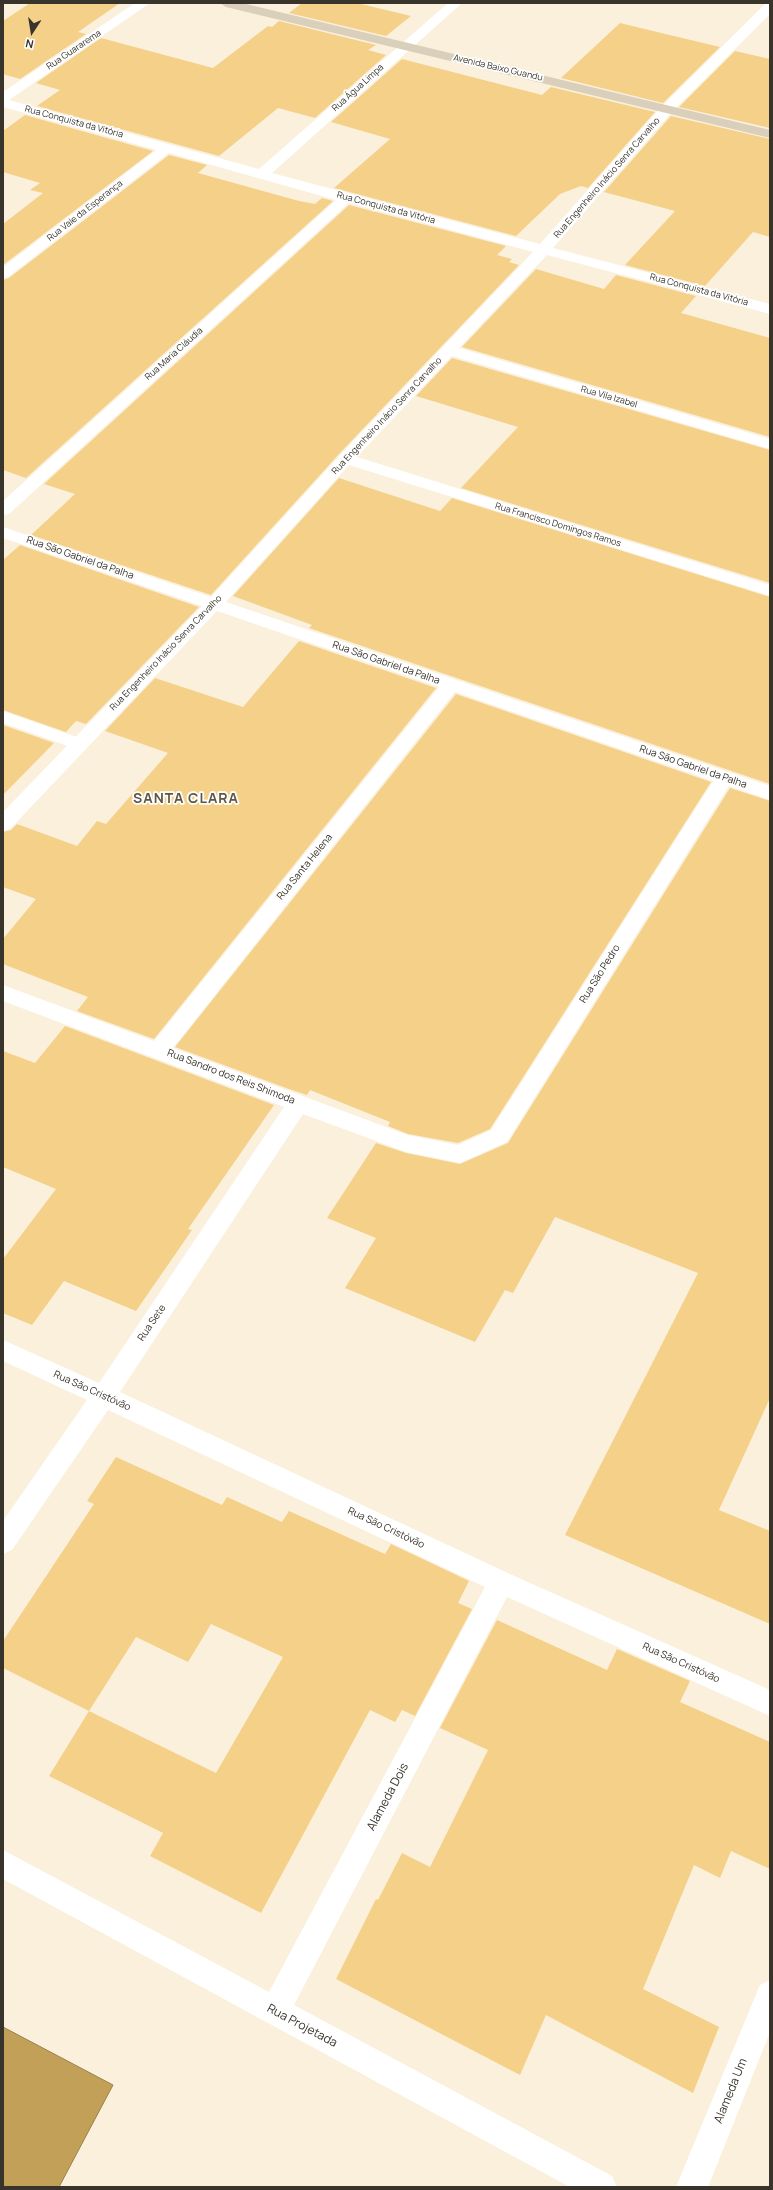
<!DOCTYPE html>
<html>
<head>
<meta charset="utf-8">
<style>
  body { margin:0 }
  #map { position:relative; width:773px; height:2190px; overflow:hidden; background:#faf0dc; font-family:Manrope,sans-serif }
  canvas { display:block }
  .frame { position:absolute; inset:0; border:4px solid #38342c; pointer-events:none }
  .north { position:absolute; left:12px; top:12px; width:40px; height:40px; -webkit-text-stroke:3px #fff; paint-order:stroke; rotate:192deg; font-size:11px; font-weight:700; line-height:16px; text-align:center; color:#38342c }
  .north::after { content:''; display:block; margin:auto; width:14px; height:18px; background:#38342c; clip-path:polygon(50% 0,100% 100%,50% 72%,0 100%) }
</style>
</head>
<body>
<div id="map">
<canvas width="773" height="2190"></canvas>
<div class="frame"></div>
<div class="north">N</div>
</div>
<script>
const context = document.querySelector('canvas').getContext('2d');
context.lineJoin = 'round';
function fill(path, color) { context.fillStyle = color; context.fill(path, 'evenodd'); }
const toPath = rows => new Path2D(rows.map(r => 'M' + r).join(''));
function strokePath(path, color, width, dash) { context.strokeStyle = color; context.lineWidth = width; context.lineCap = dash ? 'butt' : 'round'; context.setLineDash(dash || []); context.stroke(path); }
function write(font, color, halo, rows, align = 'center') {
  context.font = font + ' Manrope,sans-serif'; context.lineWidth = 3.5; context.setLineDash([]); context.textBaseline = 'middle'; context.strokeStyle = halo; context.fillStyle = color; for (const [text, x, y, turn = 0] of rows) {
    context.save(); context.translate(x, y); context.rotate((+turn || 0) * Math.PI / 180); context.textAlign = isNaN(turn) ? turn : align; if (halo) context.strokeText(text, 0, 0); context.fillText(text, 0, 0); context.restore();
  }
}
const water = toPath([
  [3,2027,113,2085,59,2187,3,2187,3,2027]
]);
fill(water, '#c3a058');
strokePath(water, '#99804b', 1);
fill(toPath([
  [30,3,120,3,78,32,86,34,20,79,3,74,3,21],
  [302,3,357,3,411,16,386,36,289,13],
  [279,21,376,45,368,50,386,55,315,118,278,108,219,156,37,106,60,90,36,83,101,38,213,68,268,26,272,27],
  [620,23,657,32,720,47,663,103,561,78],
  [735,51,770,59,770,128,679,107],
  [402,59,542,95,551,87,655,112,588,188,581,186,560,194,516,236,334,188,390,139,331,122],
  [25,115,153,151,3,265,3,224,43,193,30,190,40,183,3,172,3,131],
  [671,116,770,139,770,237,753,232,705,286,625,265,675,211,604,192],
  [169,155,207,165,198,173,299,201,315,204,322,198,333,201,26,478,3,470,3,280,9,278],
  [349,205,506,246,497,255,512,259,509,262,519,265,339,454,211,595,31,535,75,494,44,484],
  [536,269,604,289,616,275,696,296,681,313,770,338,770,437,462,347],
  [452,358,770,450,770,583,461,488,518,427,416,396],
  [339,478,440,511,452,498,770,597,770,784,309,628,312,625,233,596],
  [20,545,199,607,86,724,76,721,66,732,3,710,3,560],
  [299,641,436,688,154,1039,77,1011,88,997,3,964,3,939,36,899,3,887,3,832,11,830,17,824,77,846,97,821,106,824,168,753,105,731,155,678,243,707],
  [456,694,711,782,490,1129,458,1143,408,1134,388,1126,390,1122,310,1090,307,1095,286,1088,175,1047],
  [3,725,54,743,3,795],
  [730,788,770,801,770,1398,719,1510,770,1531,770,1624,565,1535,698,1273,555,1217,513,1293,505,1290,475,1342,345,1288,376,1238,327,1218,376,1143,406,1153,460,1164,508,1143],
  [65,1026,274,1105,188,1229,192,1230,136,1311,64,1281,32,1325,3,1313,3,1259,56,1189,3,1167,3,1051,35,1063],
  [116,1457,222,1505,227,1497,282,1522,289,1511,385,1554,391,1544,469,1581,458,1603,472,1609,415,1716,402,1710,395,1722,370,1710,261,1913,150,1856,163,1833,49,1776,89,1711,3,1668,3,1641,94,1504,87,1501],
  [211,1624,283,1657,216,1773,89,1711,136,1637,188,1662],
  [497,1620,607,1670,617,1649,690,1681,680,1702,770,1742,770,1869,731,1851,720,1878,694,1865,643,1989,719,2027,693,2093,546,2015,520,2075,336,1979,376,1899,378,1900,402,1853,430,1867,488,1750,440,1728]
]), '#f5d088');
fill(toPath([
  [3,711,85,740,88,744,85,748,79,750,3,723,3,711]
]), '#fff');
fill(toPath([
  [135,3,150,3,9,100,259,169,448,3,462,3,272,173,540,244,662,106,765,4,770,3,770,14,672,112,553,248,770,304,770,314,547,255,459,348,770,439,770,449,452,356,357,457,770,585,770,596,349,465,226,602,770,786,770,800,729,786,507,1142,460,1163,406,1152,303,1114,120,1392,510,1574,770,1690,770,1716,507,1597,294,2005,612,2176,617,2187,570,2187,3,1879,3,1850,269,1992,485,1587,108,1410,12,1550,3,1554,3,1521,87,1400,3,1361,3,1340,99,1383,284,1107,3,1001,3,985,154,1041,439,687,217,611,10,829,3,831,3,812,202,606,3,538,3,527,211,597,340,455,533,252,349,203,9,514,3,515,3,501,336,200,169,153,8,277,3,279,3,267,156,150,3,107,3,92,135,3],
  [455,692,713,781,491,1130,458,1145,408,1135,173,1048,455,692],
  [770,1980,770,2032,708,2187,676,2187,760,1985,770,1980]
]), '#fff');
fill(toPath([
  [220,3,242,3,770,130,770,138,226,7,220,3]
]), '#dacfba');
write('9px', '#38342c', '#fff', [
  ["Rua Guararema",74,50,-34],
  ["Avenida Baixo Guandu",498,68,13],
  ["Rua Água Limpa",358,88,-42],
  ["Rua Conquista da Vitória",74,122,15],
  ["Rua Engenheiro Inácio Senra Carvalho",607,178,-49],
  ["Rua Conquista da Vitória",386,208,15],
  ["Rua Vale da Esperança",85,211,-38],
  ["Rua Conquista da Vitória",699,290,15],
  ["Rua Maria Cláudia",174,354,-42],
  ["Rua Vila Izabel",609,397,16],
  ["Rua Engenheiro Inácio Senra Carvalho",387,416,-47],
  ["Rua Francisco Domingos Ramos",558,525,17],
  ["Rua Engenheiro Inácio Senra Carvalho",166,653,-46]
]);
write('10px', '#38342c', '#fff', [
  ["Rua São Gabriel da Palha",80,558,19],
  ["Rua São Gabriel da Palha",386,663,19],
  ["Rua São Gabriel da Palha",693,767,19],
  ["Rua Santa Helena",305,867,-51],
  ["Rua São Pedro",600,974,-58],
  ["Rua Sandro dos Reis Shimoda",231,1077,21],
  ["Rua Sete",152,1323,-56],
  ["Rua São Cristóvão",92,1391,24],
  ["Rua São Cristóvão",386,1528,25],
  ["Rua São Cristóvão",681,1663,24]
]);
write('12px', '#38342c', '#fff', [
  ["Alameda Dois",388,1797,-62],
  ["Rua Projetada",302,2026,28],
  ["Alameda Um",731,2091,-68]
]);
context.letterSpacing = '1px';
write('bold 14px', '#5f5745', '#fff', [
  ["SANTA CLARA",186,799]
]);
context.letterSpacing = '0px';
</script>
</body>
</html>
